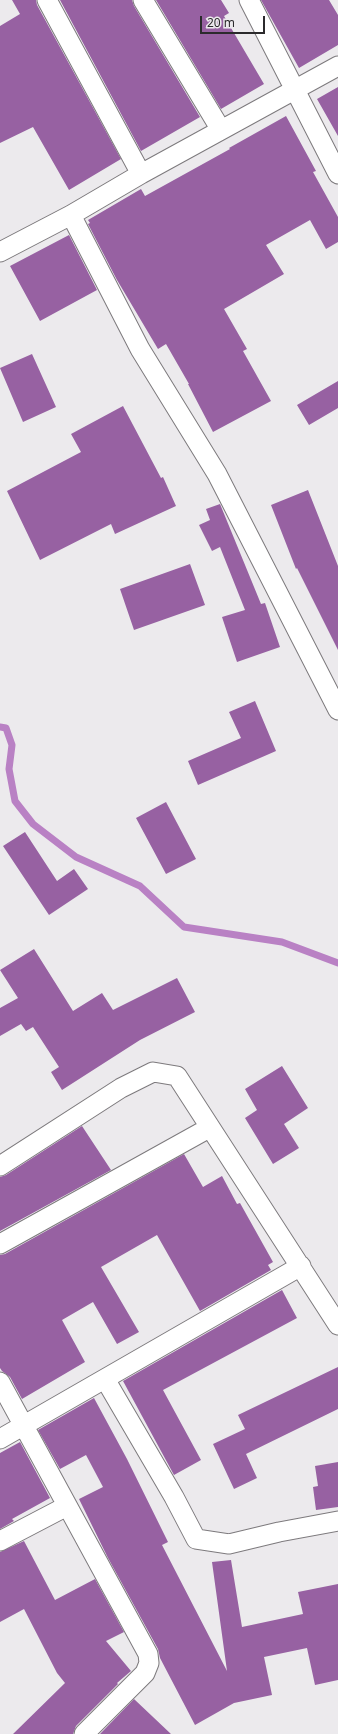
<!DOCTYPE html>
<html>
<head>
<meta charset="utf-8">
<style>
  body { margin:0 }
  #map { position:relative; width:338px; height:1734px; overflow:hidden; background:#eceaed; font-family:"Noto Sans",sans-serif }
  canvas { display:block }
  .scale { position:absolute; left:200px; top:16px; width:65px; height:18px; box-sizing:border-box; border:2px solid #2b2a2c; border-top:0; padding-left:5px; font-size:12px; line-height:14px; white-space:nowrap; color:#2b2a2c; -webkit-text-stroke:3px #eceaed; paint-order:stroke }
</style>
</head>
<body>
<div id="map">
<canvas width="338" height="1734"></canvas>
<div class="scale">20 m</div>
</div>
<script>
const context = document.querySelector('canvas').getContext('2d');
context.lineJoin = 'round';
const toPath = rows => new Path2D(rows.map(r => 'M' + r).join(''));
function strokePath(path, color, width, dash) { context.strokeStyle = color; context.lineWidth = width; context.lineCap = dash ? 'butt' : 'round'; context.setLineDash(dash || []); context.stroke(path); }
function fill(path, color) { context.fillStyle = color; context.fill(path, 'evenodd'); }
strokePath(toPath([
  [0,727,6,728,12,745,9,769,15,801,33,824,76,857,140,886,184,927,282,942,338,963]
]), '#b981c4', 7);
fill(toPath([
  [12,0,36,0,37,5,121,159,69,190,33,127,0,143,0,26,20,14],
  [60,0,132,0,134,6,200,117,141,151],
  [156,0,221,0,229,13,224,16,264,84,221,109],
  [261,0,329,0,338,15,338,45,299,68],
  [338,87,338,136,317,99],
  [286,116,316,171,313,172,338,217,338,242,326,249,310,220,266,245,284,274,224,309,247,349,243,351,271,401,213,432,188,384,189,384,166,344,158,349,117,280,88,224,90,223,88,220,141,189,145,196,230,149,229,148],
  [69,235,97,290,40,321,10,266],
  [32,354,56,407,23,422,0,368],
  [338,381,338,408,309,425,297,405],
  [123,406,161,478,163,477,176,506,115,534,111,524,40,560,7,491,81,452,71,434],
  [308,490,338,566,338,650,297,568,296,569,271,505],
  [220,504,261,604,265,603,280,647,237,662,222,617,245,610,220,547,212,551,199,525,210,520,206,509],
  [190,564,205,605,134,630,120,589],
  [255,701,276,751,198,785,188,761,241,738,229,712],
  [166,802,196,859,166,874,136,818],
  [25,832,57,881,74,869,88,889,49,915,3,846],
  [34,949,73,1011,102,993,113,1010,177,978,195,1012,140,1040,62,1090,51,1072,59,1067,33,1027,26,1031,21,1024,0,1036,0,1008,18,998,0,970],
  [282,1066,308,1108,284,1124,299,1148,273,1164,245,1118,257,1110,245,1089],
  [82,1126,111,1170,0,1231,0,1177,6,1175],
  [184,1154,203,1187,222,1176,237,1204,240,1203,273,1262,268,1265,271,1270,200,1311,157,1235,101,1267,139,1332,117,1344,93,1302,62,1320,85,1362,22,1399,10,1377,2,1371,0,1368,0,1255,5,1254],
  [282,1290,297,1318,163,1390,201,1460,174,1475,123,1381],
  [338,1367,338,1409,246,1454,257,1478,234,1489,213,1444,245,1429,238,1415],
  [94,1398,127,1459,168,1542,162,1545,227,1671,212,1562,231,1560,242,1627,303,1614,298,1592,338,1584,338,1680,315,1685,307,1648,264,1657,272,1695,234,1703,195,1725,160,1658,158,1649,108,1558,79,1499,103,1487,86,1455,60,1469,38,1430],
  [20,1442,50,1498,12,1519,14,1521,0,1529,0,1453],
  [338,1462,338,1507,316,1510,313,1487,318,1486,315,1466],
  [24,1541,55,1600,95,1579,124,1632,106,1641,131,1671,117,1683,118,1684,76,1726,73,1734,13,1734,65,1683,57,1673,24,1609,0,1622,0,1552],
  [134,1699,171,1734,100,1734]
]), '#9761a2');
const minor = toPath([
  [47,0,141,174],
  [143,0,221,130],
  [249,0,338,174],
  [71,215,140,349,217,474,338,710],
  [0,252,71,215,141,174,338,66],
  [0,1166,121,1088,153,1072,177,1076,338,1325],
  [0,1244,209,1128],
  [105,1379,174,1497,196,1539,229,1544,279,1532,338,1521],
  [0,1382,148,1654,149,1663,145,1673,84,1734],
  [0,1439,301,1266],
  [0,1541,67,1506]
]);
strokePath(minor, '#7d7a7d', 21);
strokePath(minor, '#fff', 19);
</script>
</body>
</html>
